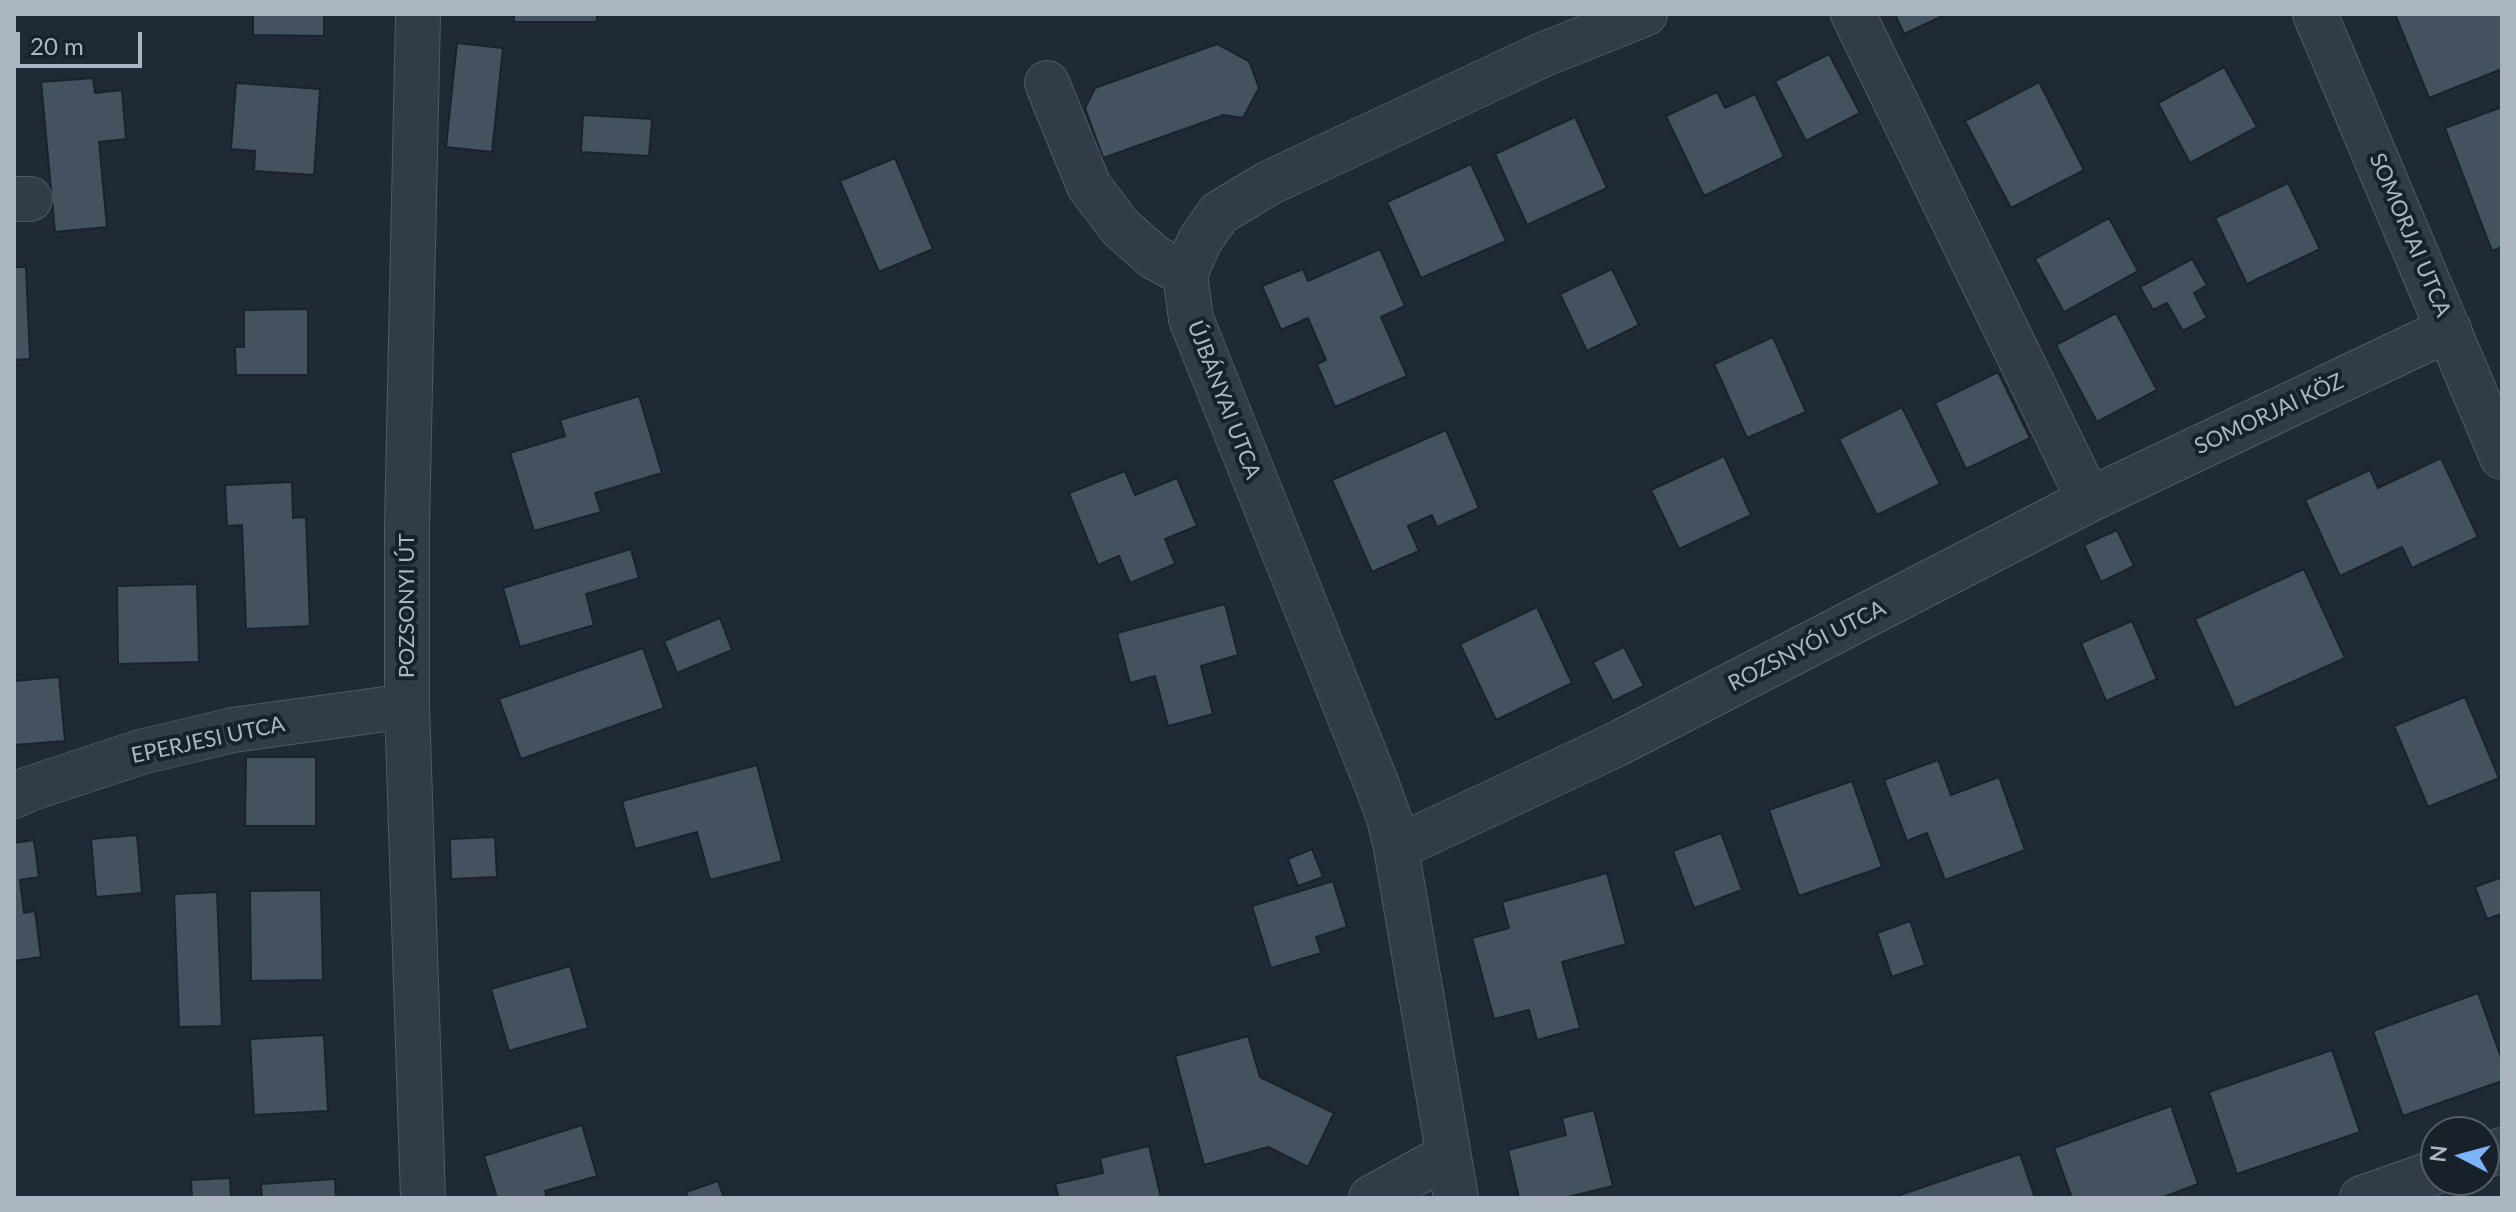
<!DOCTYPE html>
<html>
<head>
<meta charset="utf-8">
<style>
  body { margin:0 }
  #map { position:relative; width:2516px; height:1212px; overflow:hidden; background:#1f2a35; font-family:Lato,sans-serif }
  canvas { display:block }
  .frame { position:absolute; inset:0; border:16px solid #acb6c3; pointer-events:none }
  .north { position:absolute; left:2420px; top:1116px; width:80px; height:80px; box-sizing:border-box; background:#18212a; border:2px solid #535d67; border-radius:50%; rotate:276deg; font-size:22px; font-weight:700; line-height:32px; text-align:center; color:#acb6c3 }
  .north::after { content:''; display:block; margin:auto; width:28px; height:36px; background:#7bb4f9; clip-path:polygon(50% 0,100% 100%,50% 72%,0 100%) }
  .scale { position:absolute; left:16px; top:32px; width:126px; height:36px; box-sizing:border-box; border:4px solid #acb6c3; border-top:0; padding-left:10px; font-size:24px; line-height:28px; white-space:nowrap; color:#acb6c3; -webkit-text-stroke:6px #18212a; paint-order:stroke }
</style>
</head>
<body>
<div id="map">
<canvas width="2516" height="1212"></canvas>
<div class="frame"></div>
<div class="north">N</div>
<div class="scale">20 m</div>
</div>
<script>
const context = document.querySelector('canvas').getContext('2d');
context.lineJoin = 'round';
function fill(path, color) { context.fillStyle = color; context.fill(path, 'evenodd'); }
const toPath = rows => new Path2D(rows.map(r => 'M' + r).join(''));
function strokePath(path, color, width, dash) { context.strokeStyle = color; context.lineWidth = width; context.lineCap = dash ? 'butt' : 'round'; context.setLineDash(dash || []); context.stroke(path); }
function write(font, color, halo, rows, align = 'center') {
  context.font = font + ' Lato,sans-serif'; context.lineWidth = 8; context.setLineDash([]); context.textBaseline = 'middle'; context.strokeStyle = halo; context.fillStyle = color; for (const [text, x, y, turn = 0] of rows) {
    context.save(); context.translate(x, y); context.rotate((+turn || 0) * Math.PI / 180); context.textAlign = isNaN(turn) ? turn : align; if (halo) context.strokeText(text, 0, 0); context.fillText(text, 0, 0); context.restore();
  }
}
const building = toPath([
  [253,14,324,14,324,36,253,35,253,14],
  [514,14,597,14,597,22,514,22,514,14],
  [1895,14,1947,14,1904,34,1895,14],
  [2395,14,2502,14,2502,69,2429,98,2395,14],
  [457,43,503,48,492,152,446,147,457,43],
  [1217,44,1249,61,1259,88,1243,118,1224,115,1103,158,1085,108,1095,88,1217,44],
  [1829,54,1860,113,1806,141,1775,81,1829,54],
  [2224,67,2257,127,2190,163,2158,103,2224,67],
  [93,78,95,93,122,90,126,139,99,142,107,227,55,232,41,82,93,78],
  [2039,82,2084,170,2011,208,1965,121,2039,82],
  [236,83,320,89,314,175,254,171,255,151,231,149,236,83],
  [1717,92,1725,108,1755,94,1784,157,1704,196,1666,116,1717,92],
  [2502,107,2502,247,2492,251,2445,128,2502,107],
  [583,115,652,119,649,156,581,152,583,115],
  [1575,117,1607,188,1527,225,1495,154,1575,117],
  [895,158,933,249,879,272,840,181,895,158],
  [1471,164,1506,241,1421,278,1387,202,1471,164],
  [2288,183,2320,249,2247,284,2215,218,2288,183],
  [2109,218,2138,271,2064,312,2035,259,2109,218],
  [1380,249,1405,306,1381,317,1407,376,1335,407,1317,364,1326,360,1308,318,1281,330,1262,286,1303,269,1308,281,1380,249],
  [2192,259,2207,285,2194,293,2207,318,2183,331,2167,303,2153,310,2140,287,2192,259],
  [14,267,26,267,30,359,14,360,14,267],
  [1612,269,1639,325,1587,351,1560,294,1612,269],
  [308,309,308,375,236,375,235,347,244,347,244,310,308,309],
  [2116,313,2157,390,2097,422,2056,345,2116,313],
  [1773,337,1806,412,1747,438,1714,364,1773,337],
  [1998,372,2030,438,1966,469,1935,403,1998,372],
  [639,396,662,473,595,493,601,512,534,531,510,453,565,436,560,420,639,396],
  [1902,407,1940,484,1877,515,1839,439,1902,407],
  [1446,430,1479,508,1437,527,1432,515,1408,526,1419,551,1372,572,1332,480,1446,430],
  [1724,456,1751,515,1679,549,1651,490,1724,456],
  [2441,458,2478,537,2412,568,2402,547,2340,576,2305,500,2370,470,2378,488,2441,458],
  [1125,471,1135,495,1177,478,1197,526,1165,539,1175,564,1130,583,1119,556,1098,565,1069,493,1125,471],
  [292,482,293,518,306,517,310,626,246,629,242,525,227,526,225,485,292,482],
  [2117,530,2134,566,2101,582,2084,545,2117,530],
  [631,549,639,578,586,594,594,625,520,647,503,588,631,549],
  [2304,569,2345,658,2235,708,2195,619,2304,569],
  [197,584,199,662,118,664,117,586,197,584],
  [1225,604,1238,655,1201,666,1213,714,1168,726,1155,676,1130,683,1117,633,1225,604],
  [1537,607,1572,683,1496,720,1460,644,1537,607],
  [720,618,732,650,677,673,664,641,720,618],
  [2132,621,2157,679,2106,701,2081,643,2132,621],
  [1624,647,1644,686,1613,701,1593,662,1624,647],
  [643,648,664,708,521,759,499,699,643,648],
  [59,677,65,741,14,745,14,681,59,677],
  [2465,697,2499,778,2428,807,2394,726,2465,697],
  [246,757,316,757,316,826,245,826,246,757],
  [1938,760,1951,795,1999,777,2025,850,1945,880,1927,833,1907,841,1884,780,1938,760],
  [757,765,782,861,710,880,697,832,635,849,622,801,757,765],
  [1852,781,1882,867,1799,896,1769,810,1852,781],
  [1721,833,1742,890,1694,908,1673,851,1721,833],
  [137,835,142,893,96,897,91,839,137,835],
  [495,837,497,877,451,879,450,839,495,837],
  [34,840,39,877,20,880,24,913,35,911,41,957,14,961,14,843,34,840],
  [1312,849,1323,877,1298,886,1288,859,1312,849],
  [1607,873,1626,944,1562,962,1580,1028,1537,1040,1529,1010,1494,1019,1472,938,1509,928,1502,902,1607,873],
  [2502,877,2502,914,2487,919,2475,887,2502,877],
  [1333,881,1347,927,1316,937,1321,953,1271,968,1252,906,1333,881],
  [321,890,323,980,251,981,250,891,321,890],
  [217,892,222,1026,179,1027,174,894,217,892],
  [1910,921,1925,965,1892,977,1877,933,1910,921],
  [570,966,588,1028,509,1051,491,989,570,966],
  [2478,993,2502,1060,2502,1081,2403,1116,2373,1031,2478,993],
  [324,1035,328,1111,254,1115,250,1039,324,1035],
  [1248,1036,1260,1077,1334,1113,1308,1167,1268,1147,1204,1165,1175,1056,1248,1036],
  [2332,1050,2360,1132,2237,1174,2209,1092,2332,1050],
  [2171,1106,2198,1184,2161,1198,2072,1198,2054,1148,2171,1106],
  [1594,1110,1613,1186,1564,1198,1519,1198,1508,1150,1566,1135,1562,1118,1594,1110],
  [582,1125,597,1176,545,1191,547,1198,497,1198,484,1156,582,1125],
  [1149,1146,1161,1198,1059,1198,1055,1184,1103,1173,1100,1158,1149,1146],
  [2020,1154,2035,1198,1898,1198,1897,1196,2020,1154],
  [230,1178,231,1198,192,1198,191,1180,230,1178],
  [335,1179,336,1198,262,1198,261,1184,335,1179],
  [718,1181,724,1198,688,1198,686,1192,718,1181]
]);
fill(building, '#44515f');
strokePath(building, '#1a232c', 2);
const minor = toPath([
  [418,14,407,526,407,706,423,1198],
  [1853,14,2089,500],
  [2315,14,2502,457],
  [1047,83,1089,186,1120,227,1154,257,1185,274],
  [14,199,30,199],
  [14,796,29,789,141,752,233,730,407,706],
  [1396,848,1615,745,2089,500,2449,329],
  [2484,1156,2502,1150],
  [1371,1198,1447,1156],
  [1456,1198,1396,848,1389,818,1377,785,1191,319,1185,274,1200,240,1219,213,1269,183,1542,55,1645,14],
  [2362,1198,2436,1172]
]);
strokePath(minor, '#505964', 46);
strokePath(minor, '#323c46', 44);
write('22px', '#acb6c3', '#18212a', [
  ["SOMORJAI UTCA",2410,235,67],
  ["ÚJBÁNYAI UTCA",1224,400,69],
  ["SOMORJAI KÖZ",2269,414,-25],
  ["POZSONYI ÚT",407,606,-90],
  ["ROZSNYÓI UTCA",1807,646,-27],
  ["EPERJESI UTCA",208,740,-12]
]);
</script>
</body>
</html>
